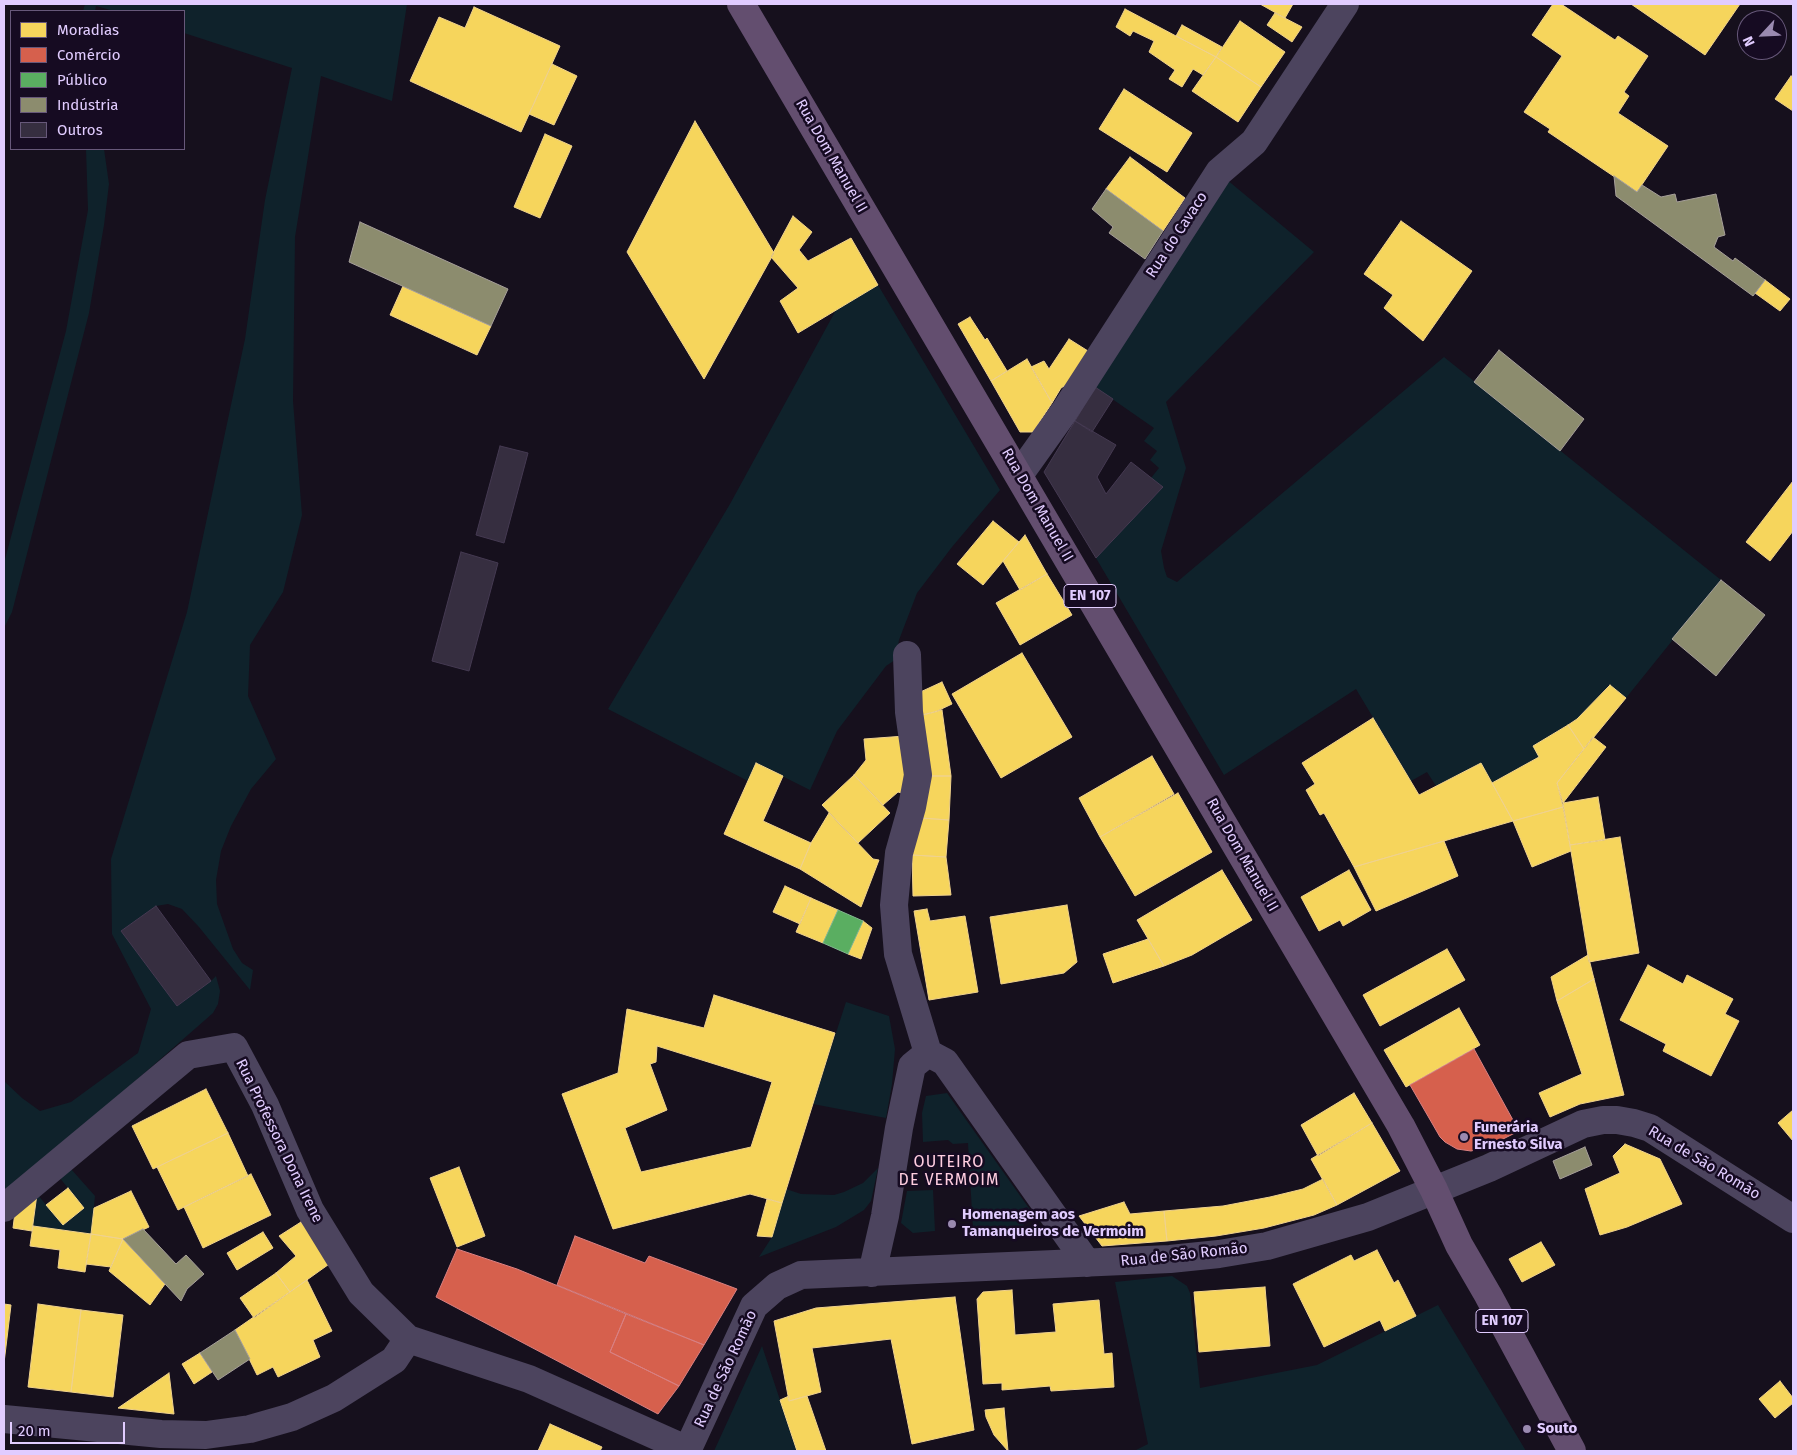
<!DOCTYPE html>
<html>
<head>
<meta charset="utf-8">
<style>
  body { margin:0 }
  #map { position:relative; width:1797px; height:1455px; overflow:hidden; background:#16101d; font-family:"Fira Sans",sans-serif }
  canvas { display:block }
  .frame { position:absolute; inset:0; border:5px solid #e1ccff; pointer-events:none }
  .legend { position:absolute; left:10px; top:10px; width:175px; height:140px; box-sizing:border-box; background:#160b22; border:1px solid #67587a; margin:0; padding:6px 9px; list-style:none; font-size:15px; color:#e1ccff }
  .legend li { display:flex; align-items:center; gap:10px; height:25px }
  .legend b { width:25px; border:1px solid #67587a }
  .north { position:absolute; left:1737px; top:10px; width:50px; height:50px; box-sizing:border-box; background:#160b22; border:1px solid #67587a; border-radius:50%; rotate:245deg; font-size:14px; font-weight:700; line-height:20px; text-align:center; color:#e1ccff }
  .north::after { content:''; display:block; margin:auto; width:18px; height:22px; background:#9a8ab0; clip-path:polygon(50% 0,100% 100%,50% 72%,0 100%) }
  .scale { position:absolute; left:10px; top:1422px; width:115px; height:22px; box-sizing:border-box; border:2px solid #e1ccff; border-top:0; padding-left:6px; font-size:15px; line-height:18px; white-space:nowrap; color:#e1ccff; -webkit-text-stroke:4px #160b22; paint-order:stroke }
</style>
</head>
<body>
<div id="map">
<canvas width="1797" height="1455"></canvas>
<div class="frame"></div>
<ul class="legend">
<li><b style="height:14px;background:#f6d55c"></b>Moradias</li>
<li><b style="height:14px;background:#d6604d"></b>Comércio</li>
<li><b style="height:14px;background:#5aae61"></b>Público</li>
<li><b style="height:14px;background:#8c8c6e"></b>Indústria</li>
<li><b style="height:14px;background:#362e40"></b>Outros</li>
</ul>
<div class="north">N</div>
<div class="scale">20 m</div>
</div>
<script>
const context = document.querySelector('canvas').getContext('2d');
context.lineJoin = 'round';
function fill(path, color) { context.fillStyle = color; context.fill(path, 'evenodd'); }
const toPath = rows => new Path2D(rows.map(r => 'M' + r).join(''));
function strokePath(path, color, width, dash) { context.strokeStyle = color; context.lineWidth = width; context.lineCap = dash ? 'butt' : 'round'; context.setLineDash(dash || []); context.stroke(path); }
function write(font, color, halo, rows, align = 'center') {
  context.font = font + ' "Fira Sans",sans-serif'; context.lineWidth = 5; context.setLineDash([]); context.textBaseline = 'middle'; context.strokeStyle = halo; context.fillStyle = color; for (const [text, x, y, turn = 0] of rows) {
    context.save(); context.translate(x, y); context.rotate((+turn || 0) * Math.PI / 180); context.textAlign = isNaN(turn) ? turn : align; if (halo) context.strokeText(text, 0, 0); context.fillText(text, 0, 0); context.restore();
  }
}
fill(toPath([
  [85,4,407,4,392,101,321,76,295,237,293,401,302,515,283,592,250,645,248,696,276,759,251,789,231,826,221,851,216,880,217,904,233,949,242,963,253,970,250,990,199,927,182,909,168,904,156,906,121,931,177,1006,211,981,216,976,220,991,218,1004,213,1013,4,1196,4,1138,5,1133,4,1126,4,1081,22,1098,40,1111,71,1102,138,1053,151,1009,112,934,111,859,187,612,245,339,265,200,292,68,184,33,184,11,114,11,96,6,95,11,83,11],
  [86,149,104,149,109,184,104,225,89,313,12,612,4,628,4,563,66,331,88,210],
  [1226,179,1314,252,1166,402,1186,468,1161,551,1164,568,1167,577,1177,582,1444,357,1721,580,1626,698,1609,685,1577,719,1533,746,1539,757,1492,783,1481,763,1436,786,1427,772,1411,781,1356,689,1224,775,1096,558,1163,487,1151,478,1159,468,1150,460,1157,451,1144,441,1154,428,1095,387],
  [878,285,1000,490,952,547,917,593,899,640,895,660,886,666,837,731,810,790,756,763,748,781,608,709,730,504,836,310],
  [846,1002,889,1016,895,1049,892,1084,886,1118,813,1104],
  [947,1093,1031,1211,1023,1226,973,1229,968,1143,953,1144,948,1140,923,1142,922,1113,926,1096],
  [878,1168,871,1201,864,1210,836,1227,759,1257,772,1237,786,1189,801,1194,834,1195,844,1192,863,1183],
  [71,1169,95,1196,91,1234,33,1226,37,1194,63,1225,84,1208,59,1177],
  [933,1190,935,1231,913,1233,901,1223,907,1191],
  [1172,1276,1187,1286,1190,1293,1200,1388,1317,1365,1438,1305,1526,1451,1134,1451,1148,1444,1115,1282],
  [762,1346,797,1451,714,1451]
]), '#0f222b');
const homes = toPath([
  [1260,4,1293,4,1285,18,1260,4],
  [1553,4,1561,4,1615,40,1618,36,1648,56,1624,92,1629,96,1618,113,1668,146,1637,192,1548,132,1550,129,1524,112,1562,56,1532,35,1553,4],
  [1631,4,1740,4,1705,55,1631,4],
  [474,7,560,46,521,132,410,81,439,17,465,28,474,7],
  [1125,9,1176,36,1216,57,1203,75,1193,69,1182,87,1169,79,1175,70,1149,52,1154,41,1133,31,1130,36,1116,27,1125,9],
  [1275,13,1302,27,1292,42,1267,25,1275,13],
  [1240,21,1285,52,1261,87,1216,57,1240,21],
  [1182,25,1222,47,1216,57,1176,36,1182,25],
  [1216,57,1261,87,1238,122,1192,91,1216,57],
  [552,64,577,76,554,125,529,114,552,64],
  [1791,76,1793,77,1793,111,1775,99,1791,76],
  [1124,89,1192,133,1167,172,1099,129,1124,89],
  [695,121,774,253,704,379,627,252,695,121],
  [545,134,572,146,540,218,514,207,545,134],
  [1130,157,1185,198,1163,231,1106,189,1130,157],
  [793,216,812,232,799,250,808,261,851,238,878,285,798,333,780,301,798,288,771,257,793,216],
  [1401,221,1472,271,1423,341,1384,308,1393,295,1364,274,1401,221],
  [1765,280,1790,299,1780,311,1755,293,1765,280],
  [403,286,491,326,477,355,390,315,403,286],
  [970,317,985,340,987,338,1007,371,991,381,958,324,970,317],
  [1069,339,1088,351,1069,383,1061,388,1052,403,1031,367,1044,361,1049,369,1069,339],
  [1027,359,1052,403,1033,432,1020,432,991,381,1027,359],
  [1793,481,1793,531,1770,561,1746,542,1793,481],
  [993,521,1019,542,983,585,957,564,993,521],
  [1025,535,1047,574,1020,590,1003,561,1025,535],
  [1047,574,1072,615,1020,645,996,603,1047,574],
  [1022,653,1072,737,1001,778,952,694,1022,653],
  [942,682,952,704,935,712,918,716,916,694,942,682],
  [1610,685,1626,698,1584,749,1568,725,1577,719,1610,685],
  [942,710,951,776,927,776,918,716,942,710],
  [1373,718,1419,795,1481,763,1513,821,1354,867,1324,813,1320,815,1306,790,1315,784,1302,763,1373,718],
  [1568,725,1584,749,1557,783,1563,807,1513,821,1492,783,1539,757,1533,746,1568,725],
  [905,736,905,794,898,792,883,805,854,775,866,760,864,739,905,736],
  [1593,737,1606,747,1563,803,1557,783,1593,737],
  [1152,756,1174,794,1100,837,1079,798,1152,756],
  [756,763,783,776,763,821,811,843,800,869,724,834,756,763],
  [854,775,890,813,858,843,822,805,854,775],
  [927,776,951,776,949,820,921,818,927,776],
  [1178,793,1212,852,1135,896,1100,837,1178,793],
  [1598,797,1605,840,1570,845,1563,803,1598,797],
  [1563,807,1571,851,1532,867,1513,821,1563,807],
  [829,813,873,859,879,860,861,907,800,869,811,843,829,813],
  [921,818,949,820,946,857,912,855,921,818],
  [1620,837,1639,953,1589,962,1570,845,1620,837],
  [1444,841,1458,876,1376,911,1354,867,1444,841],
  [912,855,946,857,951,895,913,896,912,855],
  [1222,870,1252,920,1192,955,1164,966,1137,920,1222,870],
  [1349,870,1371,910,1343,926,1340,920,1319,931,1301,897,1349,870],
  [785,886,811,898,800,924,773,912,785,886],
  [811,898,838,910,823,943,796,932,811,898],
  [1067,905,1077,962,1064,973,1001,984,990,917,1067,905],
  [927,909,930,921,965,916,978,992,929,1000,914,911,927,909],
  [863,921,872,928,861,959,848,954,863,921],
  [1148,939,1164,966,1113,983,1103,954,1148,939],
  [1447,949,1465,980,1380,1026,1363,995,1447,949],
  [1588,955,1594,979,1557,1001,1551,977,1588,955],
  [1648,965,1683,984,1687,975,1733,999,1725,1014,1739,1021,1711,1076,1663,1051,1666,1044,1620,1020,1648,965],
  [1594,979,1624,1095,1580,1104,1550,1117,1539,1093,1582,1074,1557,1001,1594,979],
  [714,995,835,1033,782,1203,750,1194,613,1229,562,1094,618,1073,627,1009,704,1028,714,995],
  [657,1046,772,1082,751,1147,641,1172,625,1128,667,1110,650,1064,656,1062,657,1046],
  [1459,1008,1480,1045,1406,1087,1384,1050,1459,1008],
  [206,1089,228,1133,153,1169,132,1126,206,1089],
  [1354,1093,1372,1123,1318,1156,1301,1125,1354,1093],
  [1793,1110,1793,1141,1778,1123,1793,1110],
  [1372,1123,1400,1171,1337,1205,1311,1159,1372,1123],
  [228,1133,248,1176,178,1210,157,1167,228,1133],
  [1625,1144,1660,1159,1682,1204,1627,1227,1600,1235,1585,1189,1620,1173,1613,1156,1625,1144],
  [459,1167,485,1236,457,1247,430,1178,459,1167],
  [251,1174,271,1215,203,1248,184,1207,251,1174],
  [1323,1179,1337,1205,1314,1215,1264,1228,1216,1236,1167,1241,1164,1211,1223,1206,1270,1197,1303,1189,1323,1179],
  [68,1188,84,1208,63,1225,46,1205,68,1188],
  [131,1191,149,1227,123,1239,91,1234,94,1208,131,1191],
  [37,1194,32,1231,13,1228,15,1212,37,1194],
  [767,1199,782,1203,772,1237,757,1236,767,1199],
  [1124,1202,1130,1214,1164,1211,1167,1241,1102,1246,1079,1216,1124,1202],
  [301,1222,332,1262,290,1292,276,1273,296,1256,279,1236,301,1222],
  [33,1226,91,1234,85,1272,58,1268,60,1250,30,1246,33,1226],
  [263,1232,273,1248,237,1270,227,1253,263,1232],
  [91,1234,123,1239,111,1267,86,1264,91,1234],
  [123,1239,165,1284,150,1305,109,1271,123,1239],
  [1541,1242,1555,1265,1522,1282,1509,1259,1541,1242],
  [1377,1250,1394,1283,1398,1280,1416,1316,1385,1331,1380,1320,1324,1347,1293,1284,1351,1255,1354,1261,1377,1250],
  [276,1273,290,1292,254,1318,240,1298,276,1273],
  [307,1280,332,1331,313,1340,320,1357,278,1377,273,1367,257,1375,235,1330,307,1280],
  [1265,1287,1270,1346,1199,1352,1194,1292,1265,1287],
  [1012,1290,1015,1335,1056,1332,1053,1304,1099,1300,1104,1354,1112,1353,1114,1387,1051,1391,1050,1386,1002,1390,1002,1383,983,1384,977,1299,983,1292,1012,1290],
  [955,1297,974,1430,912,1444,891,1339,812,1348,821,1392,789,1401,774,1321,816,1308,955,1297],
  [4,1304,11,1305,4,1363,4,1304],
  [38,1304,81,1310,71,1392,28,1387,38,1304],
  [81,1310,123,1315,113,1397,71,1392,81,1310],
  [200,1353,212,1372,194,1384,182,1364,200,1353],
  [169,1373,174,1414,118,1408,169,1373],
  [1780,1381,1793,1398,1793,1403,1775,1418,1759,1399,1780,1381],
  [789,1396,789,1401,807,1396,826,1451,797,1451,780,1400,789,1396],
  [1004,1408,1008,1451,994,1435,986,1417,985,1410,1004,1408],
  [550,1424,602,1447,600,1451,538,1451,550,1424]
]);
fill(homes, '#f6d55c');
strokePath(homes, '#f0d28d', 1);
const shops = toPath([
  [1474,1049,1519,1131,1487,1147,1471,1151,1457,1149,1445,1142,1440,1137,1410,1085,1474,1049],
  [575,1236,645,1263,649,1256,737,1289,704,1345,557,1285,575,1236],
  [457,1249,517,1269,626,1314,610,1352,679,1386,658,1414,436,1297,457,1249],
  [626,1314,704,1345,679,1386,610,1352,626,1314]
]);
fill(shops, '#d6604d');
strokePath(shops, '#d98082', 1);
const public = toPath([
  [838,910,863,921,848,954,823,943,838,910]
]);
fill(public, '#5aae61');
strokePath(public, '#82b790', 1);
const industry = toPath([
  [1614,176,1637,192,1642,185,1661,197,1675,194,1677,202,1716,194,1725,235,1718,237,1714,247,1733,261,1735,258,1765,280,1753,296,1616,196,1614,176],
  [1106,189,1163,231,1145,259,1109,233,1113,227,1092,209,1106,189],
  [360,222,508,289,491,326,349,262,360,222],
  [1499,350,1584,419,1560,451,1474,382,1499,350],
  [1721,580,1765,615,1716,676,1672,639,1721,580],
  [1585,1147,1592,1165,1560,1179,1553,1161,1585,1147],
  [143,1229,176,1264,186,1255,204,1274,187,1289,181,1301,123,1239,143,1229],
  [235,1330,250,1359,218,1380,200,1353,235,1330]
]);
fill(industry, '#8c8c6e');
strokePath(industry, '#a69f9a', 1);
const building = toPath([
  [1095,387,1113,399,1092,432,1075,421,1095,387],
  [1075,421,1116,445,1097,477,1106,494,1131,462,1163,487,1096,558,1044,472,1075,421],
  [500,446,528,453,504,543,476,535,500,446],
  [461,552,498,563,469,671,432,661,461,552],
  [156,906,211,981,177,1006,121,931,156,906]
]);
fill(building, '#362e40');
strokePath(building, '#453a52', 1);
strokePath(toPath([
  [1019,475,1064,412,1219,172,1254,142,1345,4],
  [907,655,909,712,918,775,912,807,899,853,894,905,898,954,928,1053],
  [928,1053,945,1062,1087,1263],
  [4,1208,188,1055,234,1047,265,1105,310,1210,361,1293,408,1339,529,1379,688,1450],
  [872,1273,885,1216,899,1128,912,1066,928,1053],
  [4,1419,161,1434,206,1435,250,1429,292,1417,334,1398,394,1360,408,1339],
  [687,1451,754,1306,777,1286,801,1275,1170,1259,1219,1254,1267,1246,1368,1217,1489,1168,1583,1124,1603,1120,1617,1120,1634,1123,1650,1128,1793,1219]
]), '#4c445e', 28);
strokePath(toPath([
  [741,4,1401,1126,1434,1190,1459,1245,1488,1295,1572,1451]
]), '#634e6f', 28);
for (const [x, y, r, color] of [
  [1464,1137,5,"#9a8ab0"],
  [952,1224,5,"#9a8ab0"],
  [1527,1429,5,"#9a8ab0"]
]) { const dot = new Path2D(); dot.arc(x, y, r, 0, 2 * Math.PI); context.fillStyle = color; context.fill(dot); strokePath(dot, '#160b22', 2); }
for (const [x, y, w] of [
  [1090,596,52],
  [1502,1321,52]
]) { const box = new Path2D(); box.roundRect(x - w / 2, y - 11.5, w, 23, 4); context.fillStyle = '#160b22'; context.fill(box); strokePath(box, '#e1ccff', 1); }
write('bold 14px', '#e1ccff', null, [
  ["EN 107",1090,596],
  ["EN 107",1502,1321]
]);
write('15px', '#e1ccff', '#160b22', [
  ["Rua Dom Manuel II",831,156,60],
  ["Rua do Cavaco",1177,235,-57],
  ["Rua Dom Manuel II",1037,505,60],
  ["Rua Dom Manuel II",1242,855,60],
  ["Rua Professora Dona Irene",279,1141,64],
  ["Rua de São Romão",1704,1163,31],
  ["Rua de São Romão",1184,1255,-6],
  ["Rua de São Romão",726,1369,-65]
]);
write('bold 15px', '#e1ccff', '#160b22', [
  ["Funerária",1474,1128],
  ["Ernesto Silva",1474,1145],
  ["Homenagem aos",962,1215],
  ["Tamanqueiros de Vermoim",962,1232],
  ["Souto",1537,1429]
], 'left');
context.letterSpacing = '1px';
write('16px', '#ffcee0', '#160b22', [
  ["OUTEIRO",949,1163],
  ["DE VERMOIM",949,1181]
]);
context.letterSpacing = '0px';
</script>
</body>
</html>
